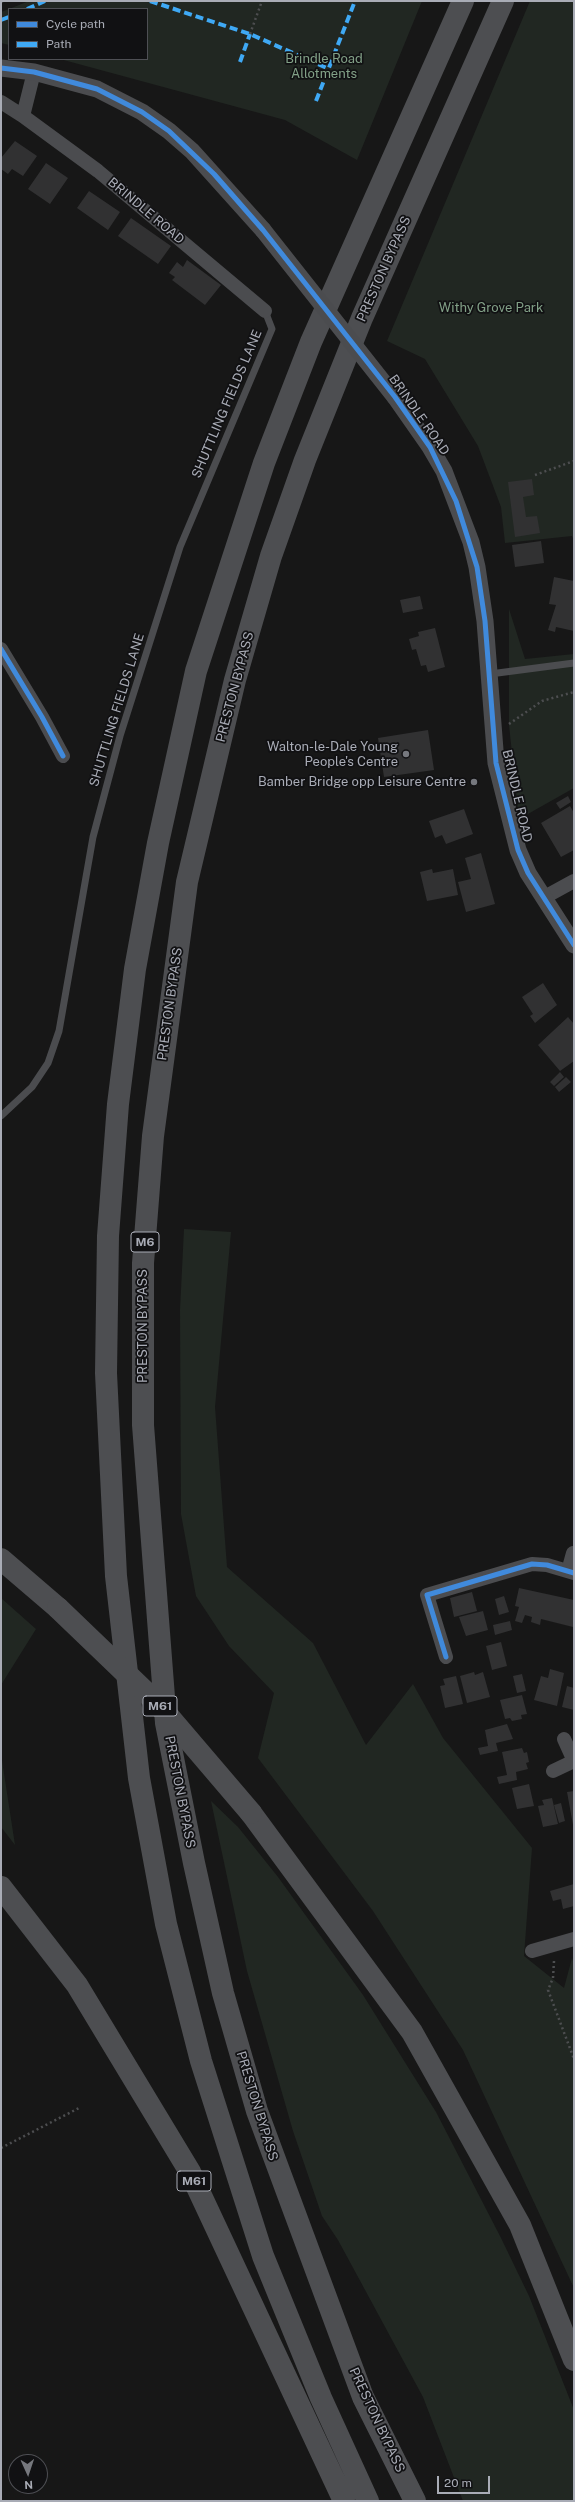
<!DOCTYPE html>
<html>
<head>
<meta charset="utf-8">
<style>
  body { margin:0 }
  #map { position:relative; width:575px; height:2502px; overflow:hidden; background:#171717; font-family:"Public Sans",sans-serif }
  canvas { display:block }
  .frame { position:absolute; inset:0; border:2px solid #a9acb6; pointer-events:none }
  .legend { position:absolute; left:8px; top:8px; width:140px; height:52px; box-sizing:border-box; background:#111113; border:1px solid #4e4f54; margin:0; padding:5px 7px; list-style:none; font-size:12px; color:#a9acb6 }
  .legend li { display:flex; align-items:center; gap:8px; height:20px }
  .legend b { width:20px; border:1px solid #4e4f54 }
  .north { position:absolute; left:8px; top:2454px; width:40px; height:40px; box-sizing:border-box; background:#111113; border:1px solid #4e4f54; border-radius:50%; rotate:177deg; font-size:11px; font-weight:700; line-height:16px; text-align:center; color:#a9acb6 }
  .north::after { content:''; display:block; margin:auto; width:14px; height:18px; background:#76787e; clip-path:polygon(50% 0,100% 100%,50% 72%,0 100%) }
  .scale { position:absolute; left:437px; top:2476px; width:53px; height:18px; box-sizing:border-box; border:2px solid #a9acb6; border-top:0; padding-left:5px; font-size:12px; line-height:14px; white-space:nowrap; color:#a9acb6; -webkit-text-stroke:3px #111113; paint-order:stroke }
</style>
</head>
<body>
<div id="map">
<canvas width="575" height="2502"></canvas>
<div class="frame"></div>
<ul class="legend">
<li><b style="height:5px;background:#408adc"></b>Cycle path</li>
<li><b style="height:5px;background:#3fa9f5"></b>Path</li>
</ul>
<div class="north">N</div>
<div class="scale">20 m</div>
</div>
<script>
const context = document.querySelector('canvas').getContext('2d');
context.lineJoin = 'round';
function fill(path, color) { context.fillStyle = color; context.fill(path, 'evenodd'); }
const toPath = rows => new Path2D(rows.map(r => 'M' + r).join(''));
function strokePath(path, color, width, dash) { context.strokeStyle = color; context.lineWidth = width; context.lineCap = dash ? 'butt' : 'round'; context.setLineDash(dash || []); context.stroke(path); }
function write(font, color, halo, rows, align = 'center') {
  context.font = font + ' "Public Sans",sans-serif'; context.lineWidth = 3.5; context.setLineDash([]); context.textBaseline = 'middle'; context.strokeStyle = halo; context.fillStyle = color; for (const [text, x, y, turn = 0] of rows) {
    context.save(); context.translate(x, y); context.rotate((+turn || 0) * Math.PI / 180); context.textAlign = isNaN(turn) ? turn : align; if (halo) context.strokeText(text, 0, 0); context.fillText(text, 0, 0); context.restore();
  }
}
fill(toPath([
  [29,1,422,1,357,160,285,120,60,59,147,59,147,9,9,9],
  [530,1,574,1,574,541,572,536,505,543,501,507,478,446,425,359,387,341],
  [9,9,9,45,1,43,1,12],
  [509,609,525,659,574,654,574,788,519,819,509,725],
  [184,1229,231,1232,215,1407,227,1567,313,1643,366,1745,413,1684,443,1738,532,1848,524,1956,564,1988,572,1958,574,1964,574,2288,463,2050,373,1911,258,1758,274,1693,229,1646,196,1596,181,1514,180,1310],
  [1,1598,36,1629,1,1685],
  [1,1754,15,1845,1,1827],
  [211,1801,238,1827,278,1877,363,1995,436,2112,501,2238,529,2296,574,2410,574,2501,463,2501,423,2397,338,2240,322,2216,293,2131,247,1971]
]), '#212722');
fill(toPath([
  [15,141,37,156,23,176,12,169,8,174,1,169,1,158],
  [46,163,68,178,50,204,28,189],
  [89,191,120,212,108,230,77,208],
  [131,218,171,246,158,264,118,236],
  [187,260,221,285,205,305,172,280,175,277,169,273,177,262,183,267],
  [532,479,534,495,523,497,526,517,537,516,540,533,515,537,508,482],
  [541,541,544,563,515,567,512,545],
  [554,577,574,581,574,631,556,627,555,632,548,630,556,605,549,604],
  [420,596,423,609,403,613,400,600],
  [435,628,445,667,428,672,426,665,421,666,416,649,412,650,409,639,419,636,418,632],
  [428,730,434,770,384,777,378,738],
  [568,796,571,802,560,809,556,803],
  [570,806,574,813,574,850,561,857,541,823],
  [464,809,473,834,446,844,442,835,435,838,429,821],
  [481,853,495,904,466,912,458,882,471,879,465,858],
  [432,869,433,873,453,869,458,895,427,901,420,872],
  [543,983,557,1005,535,1023,530,1016,533,1014,522,997],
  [568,1017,574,1024,574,1061,560,1071,538,1045],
  [560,1072,564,1077,554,1086,550,1082],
  [566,1077,571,1082,559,1092,555,1087],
  [519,1588,574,1600,573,1627,541,1619,540,1625,531,1622,532,1617,525,1615,522,1623,515,1621,519,1607,515,1606],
  [472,1592,477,1611,454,1617,450,1598],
  [504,1596,509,1612,499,1615,495,1599],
  [483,1611,488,1630,466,1636,459,1617],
  [510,1621,512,1630,495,1635,493,1625],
  [501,1642,507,1666,492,1670,486,1646],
  [550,1669,564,1673,557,1706,534,1700,541,1676,548,1678],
  [474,1672,475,1675,483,1672,490,1697,467,1703,460,1676],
  [522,1674,526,1691,517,1693,513,1676],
  [456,1676,463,1704,445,1708,440,1686,445,1685,443,1679],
  [567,1686,574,1688,574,1710,562,1707],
  [522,1695,527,1714,521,1715,522,1719,512,1721,510,1718,505,1719,500,1700],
  [507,1724,513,1739,496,1743,498,1751,480,1755,478,1748,488,1746,485,1730],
  [522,1748,524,1753,527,1752,529,1762,526,1763,528,1769,516,1772,517,1780,499,1784,497,1777,507,1775,502,1752],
  [529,1784,534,1806,517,1809,512,1788],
  [574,1791,574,1825,573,1825,567,1792],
  [552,1798,558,1824,543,1827,538,1806,544,1805,542,1800],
  [561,1803,565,1821,559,1823,554,1805],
  [574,1884,574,1906,563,1909,561,1899,553,1901,550,1891]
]), '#313132');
strokePath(toPath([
  [1,2,3,1],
  [250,34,262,1],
  [535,475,574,461],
  [509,724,542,701,574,692],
  [554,1961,553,1978,548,1990,574,2059],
  [1,2148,79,2108]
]), '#4d4e50', 2.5, [2, 3]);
strokePath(toPath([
  [490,674,574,663],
  [1,1116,32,1087,48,1063,59,1031,93,837,120,736,180,547,272,329,265,311]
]), '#4b4c4f', 7);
strokePath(toPath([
  [1,102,23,116,98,171,265,311],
  [23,116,34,72],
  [1,649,42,717,63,756],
  [543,898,574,881],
  [568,1571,573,1553],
  [446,1657,427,1595,532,1564,547,1565,574,1573],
  [564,1739,574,1761],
  [553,1771,574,1761],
  [532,1951,574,1939]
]), '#4b4c4f', 14);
strokePath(toPath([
  [1,68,34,72,97,89,142,112,169,131,192,151,263,230],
  [395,397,430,447,444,471,471,542,477,567,485,621,496,763,518,850,528,873,574,945]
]), '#4b4c4f', 17);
strokePath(toPath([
  [1,1559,58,1608],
  [251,1813,412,2032,520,2225,574,2360],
  [1,1887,77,1985,190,2172,344,2501],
  [368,2501,321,2398,263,2256,201,2061,166,1924,139,1778,116,1576,106,1373,108,1236,118,1104,135,969,158,843,196,671,264,463,311,342,463,1],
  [415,2501,363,2397,257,2111,223,1993,194,1863,166,1723,143,1425,143,1263,153,1136,187,882,235,680,271,556,305,460,362,318,503,1]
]), '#4d4e51', 22);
strokePath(toPath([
  [263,230,395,397]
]), '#4b4c4f', 17);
strokePath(toPath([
  [58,1608,158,1704,251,1813]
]), '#4d4e51', 22);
strokePath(toPath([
  [150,1,250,34,329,69],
  [27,9,45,1],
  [1,20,9,17],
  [240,62,250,34],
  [316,101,355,1]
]), '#3fa9f5', 4, [8, 4]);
strokePath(toPath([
  [1,68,34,72,97,89,142,112,169,131,214,174,263,230,395,397,430,447,456,501,477,567,485,621,496,763,518,850,528,873,574,945],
  [1,649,42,717,63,756],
  [446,1657,427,1595,532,1564,547,1565,574,1573]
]), '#408adc', 5);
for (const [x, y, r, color] of [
  [406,754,4,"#76787e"],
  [474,782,4,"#76787e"]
]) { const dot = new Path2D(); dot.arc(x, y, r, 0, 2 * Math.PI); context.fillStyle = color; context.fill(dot); strokePath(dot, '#111113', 1.5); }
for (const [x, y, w] of [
  [145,1242,28],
  [160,1706,34],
  [194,2181,34]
]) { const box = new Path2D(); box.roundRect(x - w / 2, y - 10, w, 20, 3); context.fillStyle = '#111113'; context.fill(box); strokePath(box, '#a9acb6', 1); }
write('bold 12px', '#a9acb6', null, [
  ["M6",145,1242],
  ["M61",160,1706],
  ["M61",194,2181]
]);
write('13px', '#82a087', '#111113', [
  ["Brindle Road",324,59],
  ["Allotments",324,74],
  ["Withy Grove Park",491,308]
]);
write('13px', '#a9acb6', '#111113', [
  ["BRINDLE ROAD",146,211,40],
  ["PRESTON BYPASS",384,269,-66],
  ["SHUTTLING FIELDS LANE",227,404,-67],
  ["BRINDLE ROAD",419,415,55],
  ["PRESTON BYPASS",235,687,-75],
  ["SHUTTLING FIELDS LANE",117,710,-73],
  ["BRINDLE ROAD",517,796,77],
  ["PRESTON BYPASS",170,1004,-82],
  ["PRESTON BYPASS",143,1326,-90],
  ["PRESTON BYPASS",180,1792,79],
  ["PRESTON BYPASS",257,2106,73],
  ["PRESTON BYPASS",377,2420,65]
]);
write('13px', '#a9acb6', '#111113', [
  ["Walton-le-Dale Young",398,747],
  ["People's Centre",398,762],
  ["Bamber Bridge opp Leisure Centre",466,782]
], 'right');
</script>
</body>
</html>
